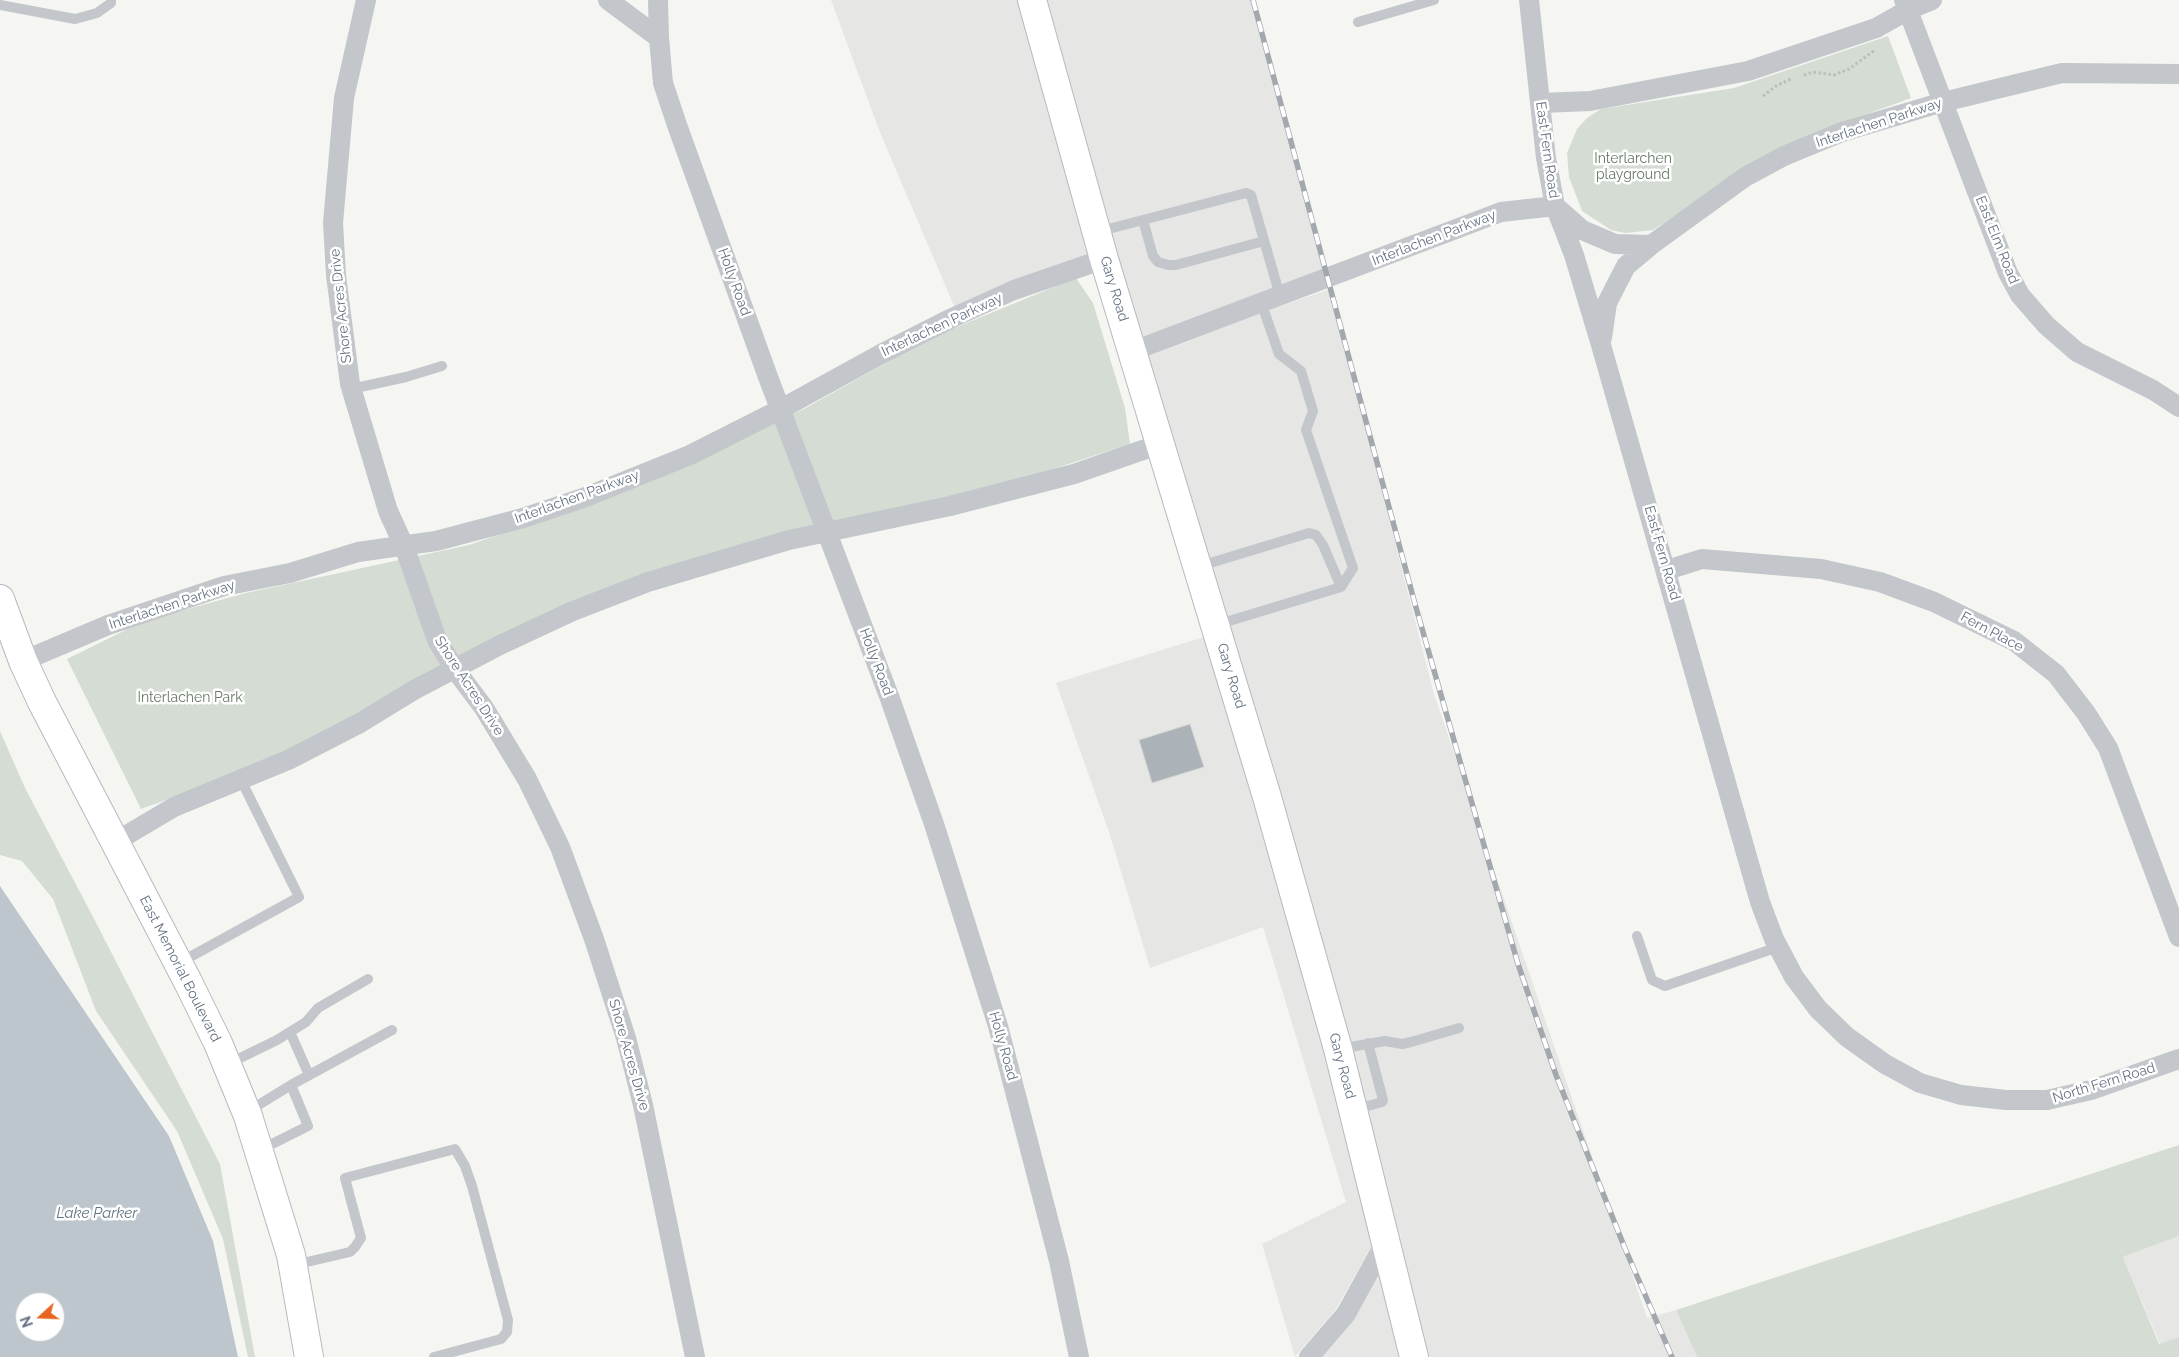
<!DOCTYPE html>
<html>
<head>
<meta charset="utf-8">
<style>
  body { margin:0 }
  #map { position:relative; width:2179px; height:1357px; overflow:hidden; background:#f5f6f2; font-family:Raleway,sans-serif }
  canvas { display:block }
  .north { position:absolute; left:15px; top:1292px; width:50px; height:50px; box-sizing:border-box; background:#fff; border:1px solid #c1c7cd; border-radius:50%; rotate:250deg; font-size:14px; font-weight:700; line-height:20px; text-align:center; color:#647283 }
  .north::after { content:''; display:block; margin:auto; width:18px; height:22px; background:#e66621; clip-path:polygon(50% 0,100% 100%,50% 72%,0 100%) }
</style>
</head>
<body>
<div id="map">
<canvas width="2179" height="1357"></canvas>
<div class="north">N</div>
</div>
<script>
const context = document.querySelector('canvas').getContext('2d');
context.lineJoin = 'round';
function fill(path, color) { context.fillStyle = color; context.fill(path, 'evenodd'); }
const toPath = rows => new Path2D(rows.map(r => 'M' + r).join(''));
function strokePath(path, color, width, dash) { context.strokeStyle = color; context.lineWidth = width; context.lineCap = dash ? 'butt' : 'round'; context.setLineDash(dash || []); context.stroke(path); }
function write(font, color, halo, rows, align = 'center') {
  context.font = font + ' Raleway,sans-serif'; context.lineWidth = 5; context.setLineDash([]); context.textBaseline = 'middle'; context.strokeStyle = halo; context.fillStyle = color; for (const [text, x, y, turn = 0] of rows) {
    context.save(); context.translate(x, y); context.rotate((+turn || 0) * Math.PI / 180); context.textAlign = isNaN(turn) ? turn : align; if (halo) context.strokeText(text, 0, 0); context.fillText(text, 0, 0); context.restore();
  }
}
fill(toPath([
  [831,0,1020,0,1091,253,954,306,879,130],
  [1043,0,1254,0,1325,270,1140,338],
  [1330,289,1434,694,1647,1318,1676,1310,1697,1357,1426,1357,1398,1241,1401,1236,1396,1234,1146,357,1272,309],
  [1207,636,1325,1046,1375,1240,1336,1309,1295,1357,1262,1244,1346,1202,1263,927,1150,968,1110,835,1056,683],
  [2179,1236,2179,1337,2160,1344,2123,1257],
  [1382,1270,1403,1357,1322,1357,1354,1320]
]), '#e6e7e5');
fill(toPath([
  [1888,36,1911,98,1826,129,1686,209,1653,230,1625,233,1611,230,1582,211,1569,177,1567,153,1577,129,1587,118,1601,109,1734,88],
  [1076,278,1093,303,1125,408,1130,444,1001,486,653,575,332,730,232,776,141,809,67,659,144,621,246,593,469,545,606,498,804,409,930,338],
  [0,731,25,788,91,913,220,1164,255,1357,248,1357,223,1239,177,1131,96,1011,53,899,22,861,0,855],
  [2179,1145,2179,1236,2123,1257,2159,1344,2179,1337,2179,1357,1697,1357,1676,1310]
]), '#d5dcd3');
fill(toPath([
  [0,886,169,1136,213,1241,238,1357,0,1357],
  [25,1302,55,1302,55,1332,25,1332]
]), '#bcc6cc');
const building = toPath([
  [1190,724,1204,767,1152,783,1139,740,1190,724]
]);
fill(building, '#abb2b8');
strokePath(building, '#d6d7d4', 1);
const secondary = toPath([
  [1032,0,1104,259,1267,797,1338,1049,1414,1357]
]);
const primary = toPath([
  [0,599,23,661,42,702,188,982,218,1043,248,1116,291,1255,309,1357]
]);
strokePath(secondary, '#b5b9be', 30);
strokePath(primary, '#b6b9be', 30);
strokePath(toPath([
  [1804,75,1813,72,1834,75,1849,69,1875,50],
  [1763,96,1776,86,1793,78]
]), '#bbbdbf', 3, [2.5, 2.5]);
strokePath(toPath([
  [0,5,75,19,97,13,111,3,111,0],
  [1358,22,1434,0],
  [1143,220,1153,256,1158,262,1168,265,1176,265,1264,241],
  [1097,232,1246,193,1251,195,1280,296],
  [351,389,406,377,442,366],
  [1197,567,1309,533,1316,535,1323,545,1341,587],
  [1216,625,1341,587,1353,568,1306,430,1313,411,1301,371,1279,354,1261,302],
  [1637,936,1652,980,1665,986,1778,947],
  [179,963,299,897,241,780],
  [290,1032,309,1075],
  [1339,1049,1385,1041,1402,1044,1411,1042,1459,1028],
  [228,1064,277,1040,306,1022,318,1008,368,979],
  [1354,1110,1382,1102,1383,1100,1368,1043],
  [247,1112,291,1085,392,1030],
  [260,1150,308,1126,291,1085],
  [294,1265,350,1252,355,1247,361,1238,345,1178,455,1149,465,1166,472,1186,508,1320,507,1332,501,1339,434,1357]
]), '#c3c6ca', 10);
strokePath(toPath([
  [366,0,344,98,333,223,336,275,350,384,388,511,404,546,437,640,454,668,484,708,527,779,560,847,594,939,626,1038,643,1105,695,1357],
  [608,0,659,38,663,83,677,125,768,377,889,696,934,824,998,1026,1059,1261,1079,1357],
  [658,0,659,38],
  [1529,0,1546,158,1555,206,1574,255,1601,345,1760,902,1774,939,1794,977,1818,1009,1847,1037,1885,1064,1920,1083,1961,1095,2006,1100,2047,1100,2091,1090,2179,1059],
  [1904,0,2008,273,2020,295,2046,325,2077,352,2153,390,2179,407],
  [1541,103,1590,101,1748,71,1876,28,1908,10,1932,0],
  [1602,338,1607,303,1626,266,1651,245],
  [1133,351,1501,212,1555,206,1582,230,1615,244,1651,245,1745,177,1784,156,1842,132,1943,102,2062,73,2179,74],
  [1667,570,1702,559,1821,569,1880,582,1934,602,2014,641,2056,674,2086,713,2108,748,2179,937],
  [23,661,108,625,224,586,290,573,358,552,436,541,523,518,583,498,690,455,781,409,881,354,952,318,1014,290,1104,259],
  [115,842,174,807,288,760,360,723,414,690,500,645,573,611,648,582,789,540,950,506,1074,474,1160,444],
  [1309,1357,1346,1314,1386,1241]
]), '#c3c6ca', 20);
strokePath(secondary, '#fff', 28);
strokePath(primary, '#fff', 28);
const rail = toPath([
  [1253,0,1415,604,1518,964,1556,1075,1624,1246,1672,1357]
]);
strokePath(rail, '#a3a8af', 5.5);
strokePath(rail, '#fff', 4, [11]);
write('14px', '#647283', '#fff', [
  ["Interlachen Parkway",1879,123,-18],
  ["East Fern Road",1547,150,82],
  ["Interlachen Parkway",1434,238,-21],
  ["East Elm Road",1997,240,68],
  ["Holly Road",734,282,70],
  ["Gary Road",1114,289,73],
  ["Shore Acres Drive",341,306,-96],
  ["Interlachen Parkway",942,325,-25],
  ["Interlachen Parkway",577,497,-20],
  ["East Fern Road",1662,553,74],
  ["Interlachen Parkway",172,605,-18],
  ["Fern Place",1992,632,28],
  ["Holly Road",876,662,69],
  ["Gary Road",1231,676,73],
  ["Shore Acres Drive",469,686,57],
  ["East Memorial Boulevard",180,969,63],
  ["Holly Road",1003,1046,74],
  ["Shore Acres Drive",629,1055,74],
  ["Gary Road",1342,1066,75],
  ["North Fern Road",2104,1083,-17]
]);
write('14px', '#657a63', '#fff', [
  ["Interlarchen",1633,159],
  ["playground",1633,175],
  ["Interlachen Park",190,698]
]);
write('italic 15px', '#5f7380', '#fff', [
  ["Lake Parker",97,1213]
]);
</script>
</body>
</html>
